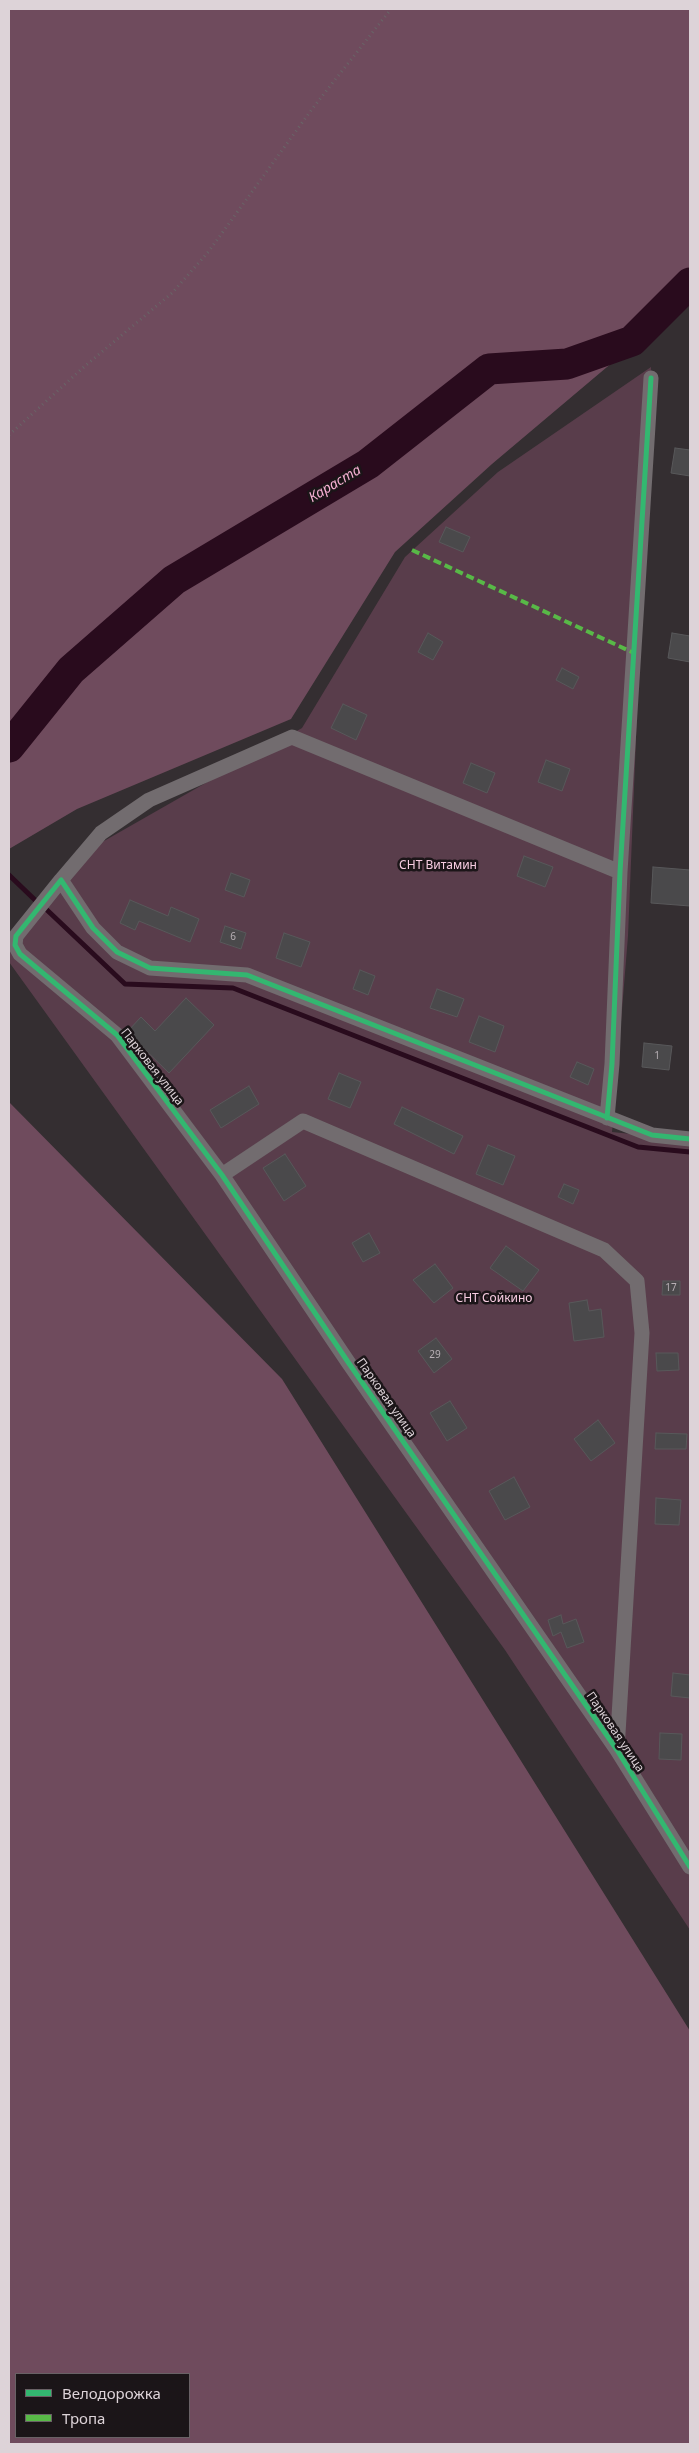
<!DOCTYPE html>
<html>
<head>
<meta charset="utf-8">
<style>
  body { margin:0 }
  #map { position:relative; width:699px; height:2453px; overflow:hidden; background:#342e31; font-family:"Noto Sans",sans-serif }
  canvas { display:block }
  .frame { position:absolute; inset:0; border:10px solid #ddd3d8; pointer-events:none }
  .legend { position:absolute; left:15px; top:2373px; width:175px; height:65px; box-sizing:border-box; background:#1b1518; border:1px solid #696165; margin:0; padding:6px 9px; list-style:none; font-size:15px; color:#ddd3d8 }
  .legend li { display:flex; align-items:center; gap:10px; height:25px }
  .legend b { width:25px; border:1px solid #696165 }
</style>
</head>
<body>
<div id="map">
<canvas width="699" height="2453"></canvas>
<div class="frame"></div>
<ul class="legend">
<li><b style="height:6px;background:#33b770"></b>Велодорожка</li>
<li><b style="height:6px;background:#58b947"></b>Тропа</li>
</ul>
</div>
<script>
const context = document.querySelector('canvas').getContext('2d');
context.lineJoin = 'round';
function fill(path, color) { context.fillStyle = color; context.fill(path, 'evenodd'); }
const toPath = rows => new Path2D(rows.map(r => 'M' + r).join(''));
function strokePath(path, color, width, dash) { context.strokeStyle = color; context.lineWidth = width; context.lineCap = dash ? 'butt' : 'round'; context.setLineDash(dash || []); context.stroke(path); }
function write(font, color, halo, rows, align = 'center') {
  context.font = font + ' "Noto Sans",sans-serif'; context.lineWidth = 5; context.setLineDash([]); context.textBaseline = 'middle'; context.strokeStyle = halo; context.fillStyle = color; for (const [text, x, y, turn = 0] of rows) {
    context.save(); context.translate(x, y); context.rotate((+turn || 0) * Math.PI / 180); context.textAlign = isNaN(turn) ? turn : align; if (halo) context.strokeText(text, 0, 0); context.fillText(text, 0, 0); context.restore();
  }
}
fill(toPath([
  [651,367,628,936,612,1132,690,1140,690,1930,505,1650,9,962,9,934,83,853,302,728,405,557,498,472]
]), '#593d4b');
fill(toPath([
  [9,9,690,9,690,297,492,464,395,552,291,719,77,809,9,849],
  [9,1102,282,1379,690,2031,690,2444,9,2444],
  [16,2374,189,2374,189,2437,16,2437]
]), '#6f4b5d');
strokePath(toPath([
  [9,875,35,900],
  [47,910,125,984,233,988,638,1147,690,1152]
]), '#290b1d', 5);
strokePath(toPath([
  [9,747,71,670,174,580,368,464,489,369,567,364,632,341,690,283]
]), '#290b1d', 31);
const building = toPath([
  [675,448,690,450,690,476,671,473,675,448],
  [446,527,470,537,463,552,439,542,446,527],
  [428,633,443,642,433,660,418,652,428,633],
  [672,633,690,636,690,662,668,658,672,633],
  [562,668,579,677,573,689,556,680,562,668],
  [343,704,367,715,356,740,331,728,343,704],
  [546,760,570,769,562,791,538,782,546,760],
  [471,763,495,773,487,793,463,783,471,763],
  [524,856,553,867,545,887,517,876,524,856],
  [653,867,690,870,690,906,651,903,653,867],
  [231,873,250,880,244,897,225,890,231,873],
  [130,900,168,916,171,907,199,919,190,942,139,921,135,930,120,923,130,900],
  [225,926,246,933,241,949,220,942,225,926],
  [284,933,310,942,301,967,276,958,284,933],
  [360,970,375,976,368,995,353,989,360,970],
  [437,989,464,999,457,1017,430,1008,437,989],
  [186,998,214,1025,169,1073,127,1032,141,1017,155,1031,186,998],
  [479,1016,504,1026,495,1052,469,1042,479,1016],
  [644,1043,672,1046,669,1070,642,1067,644,1043],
  [577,1062,594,1069,588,1085,570,1077,577,1062],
  [339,1073,361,1082,350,1108,328,1099,339,1073],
  [249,1086,259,1104,221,1128,210,1110,249,1086],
  [402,1107,463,1136,454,1154,394,1124,402,1107],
  [488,1145,515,1156,503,1185,476,1174,488,1145],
  [285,1154,306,1186,284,1201,263,1168,285,1154],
  [564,1184,579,1190,573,1204,558,1197,564,1184],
  [369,1233,380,1253,363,1262,352,1243,369,1233],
  [506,1246,539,1270,523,1291,490,1268,506,1246],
  [435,1264,453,1288,434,1303,413,1280,435,1264],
  [663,1281,680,1281,680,1295,662,1295,663,1281],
  [587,1300,589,1311,601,1309,604,1337,574,1341,569,1303,587,1300],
  [436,1338,452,1359,434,1373,418,1351,436,1338],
  [656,1353,678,1353,679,1370,657,1371,656,1353],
  [450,1401,467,1428,447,1441,430,1413,450,1401],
  [598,1420,615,1443,591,1461,574,1439,598,1420],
  [656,1433,687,1434,686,1449,655,1449,656,1433],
  [514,1477,530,1507,505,1520,489,1491,514,1477],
  [656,1498,681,1500,679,1525,655,1524,656,1498],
  [561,1615,563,1624,576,1619,584,1642,567,1648,561,1632,553,1636,548,1620,561,1615],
  [673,1673,690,1675,690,1698,671,1696,673,1673],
  [660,1733,682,1734,681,1760,659,1759,660,1733]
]);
fill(building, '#4a494b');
strokePath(building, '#58585a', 1);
strokePath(toPath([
  [9,435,85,366,172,293,209,251,312,109,391,9]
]), '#696467', 3, [1, 4]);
strokePath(toPath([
  [61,880,101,833,149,800,292,737,620,872],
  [607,1118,612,1064,620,872,651,378],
  [690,1139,652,1135,247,975,150,968,117,952,93,928,61,880,16,936,15,945,20,954,117,1035,222,1175,348,1362,617,1750,690,1867],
  [222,1175,303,1121,604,1250,637,1281,642,1333,617,1750]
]), '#726c6f', 15);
strokePath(toPath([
  [412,550,634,653]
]), '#58b947', 4, [8, 4]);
strokePath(toPath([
  [607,1118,612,1064,620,872,651,378],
  [690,1139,652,1135,247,975,150,968,117,952,93,928,61,880,16,936,15,945,20,954,117,1035,222,1175,348,1362,617,1750,690,1867]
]), '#33b770', 5);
write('10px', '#b8b0b5', null, [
  ["6",233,937],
  ["1",657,1056],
  ["17",671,1288],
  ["29",435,1355]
]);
write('12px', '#f8cde2', '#1b1518', [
  ["СНТ Витамин",438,866],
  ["СНТ Сойкино",494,1299]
]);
write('12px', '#ddd3d8', '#1b1518', [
  ["Парковая улица",152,1067,52],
  ["Парковая улица",386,1398,55],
  ["Парковая улица",615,1732,56]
]);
write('italic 14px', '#f7b1d4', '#1b1518', [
  ["Караста",335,484,-31]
]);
</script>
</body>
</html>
